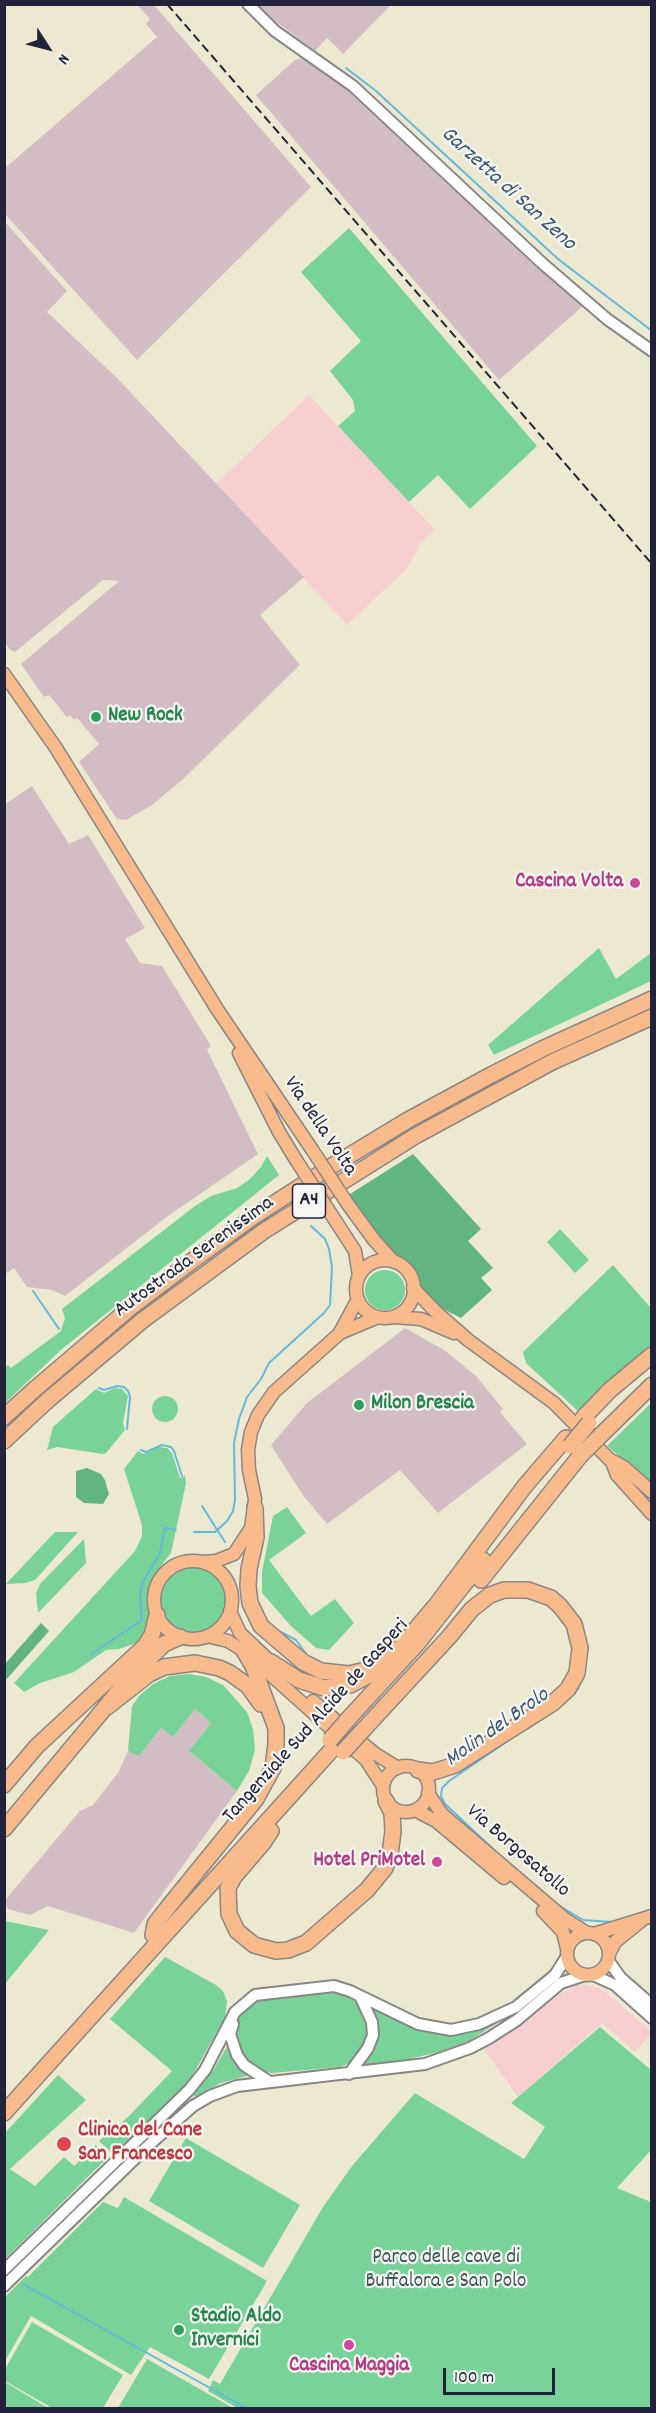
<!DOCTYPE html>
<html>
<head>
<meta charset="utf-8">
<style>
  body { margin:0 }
  #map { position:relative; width:656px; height:2413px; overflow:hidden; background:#ede9d1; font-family:Dekko,sans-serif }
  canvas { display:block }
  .frame { position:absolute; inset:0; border:6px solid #22223b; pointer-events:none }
  .north { position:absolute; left:18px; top:18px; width:60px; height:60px; -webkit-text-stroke:4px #f6f6f2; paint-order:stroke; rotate:126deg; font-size:16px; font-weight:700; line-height:24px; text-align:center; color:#22223b }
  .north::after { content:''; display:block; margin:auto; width:21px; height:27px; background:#22223b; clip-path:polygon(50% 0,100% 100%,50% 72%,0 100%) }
  .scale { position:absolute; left:443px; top:2368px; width:112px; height:27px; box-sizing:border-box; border:3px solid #22223b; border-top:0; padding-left:8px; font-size:18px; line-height:21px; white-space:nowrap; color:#22223b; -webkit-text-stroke:4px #f6f6f2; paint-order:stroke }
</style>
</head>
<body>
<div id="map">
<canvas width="656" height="2413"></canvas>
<div class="frame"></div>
<div class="north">N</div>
<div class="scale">100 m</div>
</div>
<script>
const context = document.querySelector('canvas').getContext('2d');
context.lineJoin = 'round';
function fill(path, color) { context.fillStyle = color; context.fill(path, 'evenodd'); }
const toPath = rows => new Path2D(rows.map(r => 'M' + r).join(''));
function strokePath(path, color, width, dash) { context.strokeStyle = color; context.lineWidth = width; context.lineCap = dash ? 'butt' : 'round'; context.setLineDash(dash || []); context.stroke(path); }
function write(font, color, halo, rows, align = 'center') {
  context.font = font + ' Dekko,sans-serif'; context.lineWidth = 4.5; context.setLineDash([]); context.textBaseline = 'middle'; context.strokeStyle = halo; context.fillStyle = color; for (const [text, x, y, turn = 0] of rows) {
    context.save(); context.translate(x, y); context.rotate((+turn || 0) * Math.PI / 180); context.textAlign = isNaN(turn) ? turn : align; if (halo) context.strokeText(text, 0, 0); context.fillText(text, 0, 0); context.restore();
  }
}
fill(toPath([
  [309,395,435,530,418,545,419,547,406,570,347,625,216,484],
  [577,1985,588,1985,603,1990,651,2031,651,2035,635,2052,602,2023,518,2097,484,2050,548,2001]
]), '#f7cfd0');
fill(toPath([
  [137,5,154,5,311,187,137,360,4,213,5,168,157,37,146,24,150,19],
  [254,5,391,5,343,54,327,38,315,51],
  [303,58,331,75,362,101,429,167,583,306,499,380,256,95,295,60],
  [4,221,67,291,47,312,118,379,304,577,260,615,300,665,182,780,152,805,126,820,117,819,79,762,99,744,77,718,74,720,70,715,67,717,49,695,44,697,21,664,119,581,103,580,15,652,10,650,5,643],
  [32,786,69,844,88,835,145,928,125,939,140,963,162,966,211,1046,207,1050,258,1154,168,1216,65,1296,52,1290,27,1287,14,1268,5,1274,5,804],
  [405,1328,444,1350,476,1376,503,1409,500,1412,527,1444,438,1513,400,1470,327,1524,302,1494,271,1445,307,1403],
  [195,1709,211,1723,189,1751,237,1791,134,1933,48,1906,30,1915,8,1909,5,1904,6,1899,80,1811,93,1805,118,1773,128,1751,139,1756,161,1728,173,1737]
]), '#d2bdc5');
fill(toPath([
  [349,228,537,446,470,509,438,475,409,502,338,426,355,411,353,400,330,371,361,341,301,272],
  [599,948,616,979,651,953,651,981,494,1055,488,1045],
  [267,1156,279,1175,62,1349,5,1403,5,1368,8,1365,11,1368,61,1331,65,1318,62,1309,195,1206,211,1196,237,1188,250,1179,261,1167],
  [560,1229,589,1260,575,1273,547,1242],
  [613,1265,650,1307,651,1306,651,1345,623,1369,579,1412,526,1363,523,1352],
  '365 1290a20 20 0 1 1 40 0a20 20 0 1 1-40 0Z',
  [115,1388,122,1389,128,1396,123,1423,125,1430,106,1453,103,1454,57,1447,47,1450,53,1427,96,1389,104,1393],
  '152 1409a13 13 0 1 1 26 0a13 13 0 1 1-26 0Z',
  [651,1403,651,1483,607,1446],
  [159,1447,167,1448,172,1453,180,1478,185,1476,186,1483,171,1553,154,1575,149,1585,147,1596,149,1622,146,1630,139,1642,119,1649,106,1650,74,1672,40,1683,24,1692,14,1683,135,1551,142,1536,142,1525,124,1469,138,1451,143,1454],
  [287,1507,306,1533,269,1560,311,1616,335,1599,354,1623,329,1650,316,1648,291,1626,262,1593,262,1572,273,1516],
  [55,1532,78,1532,35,1580,25,1583,6,1584],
  [84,1539,86,1563,38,1613,36,1593,40,1584],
  '160 1600a33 33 0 1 1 66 0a33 33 0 1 1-66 0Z',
  [189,1674,206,1677,223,1685,247,1712,253,1729,255,1750,249,1771,237,1791,189,1751,211,1723,195,1709,173,1737,161,1728,139,1756,128,1751,132,1706,140,1695,153,1684,170,1676],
  [5,1921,49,1930,5,1984,4,1921],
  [165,1957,216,1985,223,1991,227,2001,225,2017,195,2071,182,2089,113,2154,99,2141,129,2116,172,2071,110,2019],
  [329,1991,352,1998,365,2017,368,2029,365,2041,360,2052,351,2062,340,2067,272,2073,261,2072,252,2067,235,2043,234,2025,239,2014,255,2000],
  [370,2006,416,2028,440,2034,466,2033,503,2019,469,2041,439,2052,392,2063,360,2065,366,2057],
  [600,2027,651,2070,651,2150,617,2188,651,2202,651,2408,237,2408,208,2391,213,2380,220,2384,323,2207,352,2166,415,2093,524,2159,545,2127,511,2103],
  [228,2045,239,2065,250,2075,221,2083,195,2097,193,2093,214,2069],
  [58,2075,86,2100,10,2169,35,2186,64,2157,74,2166,96,2145,108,2157,5,2259,5,2133],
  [186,2138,300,2205,263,2268,149,2201],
  [124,2197,267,2281,209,2379,150,2347,131,2375,31,2316,5,2361,5,2297,26,2276,28,2277,103,2202,118,2208],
  [32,2322,123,2375,103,2408,52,2408,5,2381,5,2369],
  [147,2359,233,2408,118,2408],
  [5,2382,48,2408,5,2408]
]), '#79d399');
fill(toPath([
  [413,1154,481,1229,468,1241,493,1268,481,1278,492,1290,461,1318,431,1303,420,1287,413,1268,390,1252,347,1196],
  [87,1468,101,1474,105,1480,109,1494,103,1504,84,1503,76,1497,76,1471],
  [41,1623,49,1631,5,1681,5,1664]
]), '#62b581');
strokePath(toPath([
  [346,68,376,91,558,259,652,331],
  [33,1291,59,1329],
  [99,1388,104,1390,117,1386,124,1387,128,1391,130,1397,127,1429],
  [141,1450,146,1452,162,1445,171,1447,174,1451,182,1476],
  [202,1506,225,1542],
  [194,1532,215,1532,227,1521,233,1511,235,1500,234,1443,239,1419,247,1397,261,1379,269,1363,324,1313,330,1305,332,1267,329,1249,325,1239,311,1226],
  [277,1630,296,1640,307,1655],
  [585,1636,587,1647],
  [90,1655,142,1620,140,1594,143,1582,160,1553,165,1528,176,1530],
  [585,1671,586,1659],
  [574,1692,578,1689,582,1679],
  [527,1729,550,1714],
  [508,1863,445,1804,441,1796,442,1788,449,1781,512,1738],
  [558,1905,583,1920,612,1922],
  [23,2284,246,2408]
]), '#61b9de', 2);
const minor = toPath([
  [248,4,275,31,353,86,542,263,607,319,652,351],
  [608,1960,621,1978,652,2005],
  [593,1975,615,1985,652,2018],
  [233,2024,230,2034,237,2055,244,2065,268,2081],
  [349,2074,368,2048,373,2035,372,2022,360,1996],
  [4,2270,189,2090,205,2070,235,2012,255,1995,334,1986,350,1991,418,2024,451,2030,479,2024,516,2007,555,1975,567,1956],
  [4,2286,150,2144,193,2106,210,2096,237,2086,425,2064,470,2048,489,2038,517,2020,561,1983,585,1975]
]);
const major = toPath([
  [4,674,56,748,217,1009,311,1148],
  [239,1053,279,1132,296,1160],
  [347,1203,374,1240,394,1262],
  [331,1214,355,1251,359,1276],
  '356 1289a29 29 0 1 1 58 0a29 29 0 1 1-58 0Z',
  [413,1288,435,1311,468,1340,554,1403,609,1459,624,1467,652,1492],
  [393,1317,421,1319,454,1333],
  [340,1333,378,1317],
  [612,1462,617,1475,652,1514],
  '154 1600a39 39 0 1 1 78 0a39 39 0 1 1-78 0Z',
  [203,1562,216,1561,234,1554,251,1528,255,1499,249,1470,248,1450,251,1432,258,1415,274,1392,339,1334,358,1299],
  [230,1611,240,1633,276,1667],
  [207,1636,228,1641,244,1651,366,1760,383,1786],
  [313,1701,374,1753,398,1768],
  '383 1789a23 23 0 1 1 46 0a23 23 0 1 1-46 0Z',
  [428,1793,442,1814,565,1919,587,1933],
  [415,1810,436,1821,504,1878],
  [543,1911,563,1932,567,1949],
  '567 1954a21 21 0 1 1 42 0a21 21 0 1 1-42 0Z',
  [594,1934,652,1916],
  [609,1954,615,1942,641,1921]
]);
const highway = toPath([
  [4,1417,36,1388,131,1307,192,1261,253,1217,332,1166,408,1120,491,1075,542,1049,652,999],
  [583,1418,610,1390,652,1355],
  [601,1435,652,1385],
  [4,1441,48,1400,143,1320,264,1231,417,1135,552,1062,652,1017],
  [255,1508,256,1537,249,1569,248,1586,250,1603,261,1626,303,1662,321,1671,349,1674,374,1668],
  [481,1580,580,1456],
  [271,1662,299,1680,324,1688,350,1685,373,1673,398,1650,437,1604,524,1487,566,1438],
  [107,1707,149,1674,164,1667,195,1663,219,1668,230,1673,248,1686,261,1704],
  [350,1717,417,1644,483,1560],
  [364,1729,449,1637,472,1609,490,1595,504,1590,528,1590,551,1598,560,1606,574,1624,580,1648,577,1673,568,1689,553,1703,455,1765,433,1772,418,1770],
  [4,1785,37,1746,145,1646,152,1635,157,1615],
  [4,1829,133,1674,164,1644,180,1637],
  [271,1831,263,1843,234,1877,228,1888,229,1914,237,1931,254,1945,276,1951,288,1950,306,1943,367,1890,385,1868,390,1855,393,1831,392,1813,386,1801],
  [153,1935,155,1924,169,1906,256,1799,273,1768,276,1744,276,1728,253,1666,244,1651],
  [4,2113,336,1745]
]);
strokePath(minor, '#888686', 14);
strokePath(major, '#888686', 15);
strokePath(highway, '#888686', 18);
strokePath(minor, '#fff', 10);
strokePath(major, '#fabb8c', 12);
strokePath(highway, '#fabb8c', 15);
strokePath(toPath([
  [167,4,652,564]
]), '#22223b', 2, [9, 4.5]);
const majorBridge = toPath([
  [311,1148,347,1203],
  [296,1160,331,1214]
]);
const highwayBridge = toPath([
  [570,1446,589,1423],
  [580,1456,601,1435],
  [330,1740,350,1717],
  [343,1752,364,1729]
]);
strokePath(majorBridge, '#888686', 15, []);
strokePath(highwayBridge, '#888686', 18, []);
strokePath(majorBridge, '#fabb8c', 12);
strokePath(highwayBridge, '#fabb8c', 15);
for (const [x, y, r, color] of [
  [96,717,6,"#2e9e5b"],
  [635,883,6,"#d1479c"],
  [359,1405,6,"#2e9e5b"],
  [437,1862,6,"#d1479c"],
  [64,2144,8,"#e0444e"],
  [179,2330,6,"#2e9e5b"],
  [349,2345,6,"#d1479c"]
]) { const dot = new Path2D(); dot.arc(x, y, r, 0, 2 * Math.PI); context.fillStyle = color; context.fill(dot); strokePath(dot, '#f6f6f2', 2); }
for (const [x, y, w] of [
  [309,1201,33]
]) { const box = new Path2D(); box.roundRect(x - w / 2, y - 17, w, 34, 4.5); context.fillStyle = '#f6f6f2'; context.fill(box); strokePath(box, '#22223b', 1.5); }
write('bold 20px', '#22223b', null, [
  ["A4",309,1201]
]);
write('bold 21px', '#27864d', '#f6f6f2', [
  ["New Rock",108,717],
  ["Milon Brescia",371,1405],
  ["Stadio Aldo",191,2318],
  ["Invernici",191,2342]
], 'left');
write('bold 21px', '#b23c85', '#f6f6f2', [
  ["Cascina Volta",623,883],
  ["Hotel PriMotel",425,1862],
  ["Cascina Maggia",349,2367,"center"]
], 'right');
write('21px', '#22223b', '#f6f6f2', [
  ["Via della Volta",319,1127,56],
  ["Autostrada Serenissima",195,1258,-36],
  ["Tangenziale Sud Alcide de Gasperi",317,1722,-48],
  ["Via Borgosatollo",517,1852,41]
]);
write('bold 21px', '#be3a42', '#f6f6f2', [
  ["Clinica del Cane",78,2132],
  ["San Francesco",78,2156]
], 'left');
write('21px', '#3c5757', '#f6f6f2', [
  ["Parco delle cave di",446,2259],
  ["Buffalora e San Polo",446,2283]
]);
write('italic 22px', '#385774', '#f6f6f2', [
  ["Garzetta di San Zeno",507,190,42],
  ["Molin del Brolo",498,1729,-35]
]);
</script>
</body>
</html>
